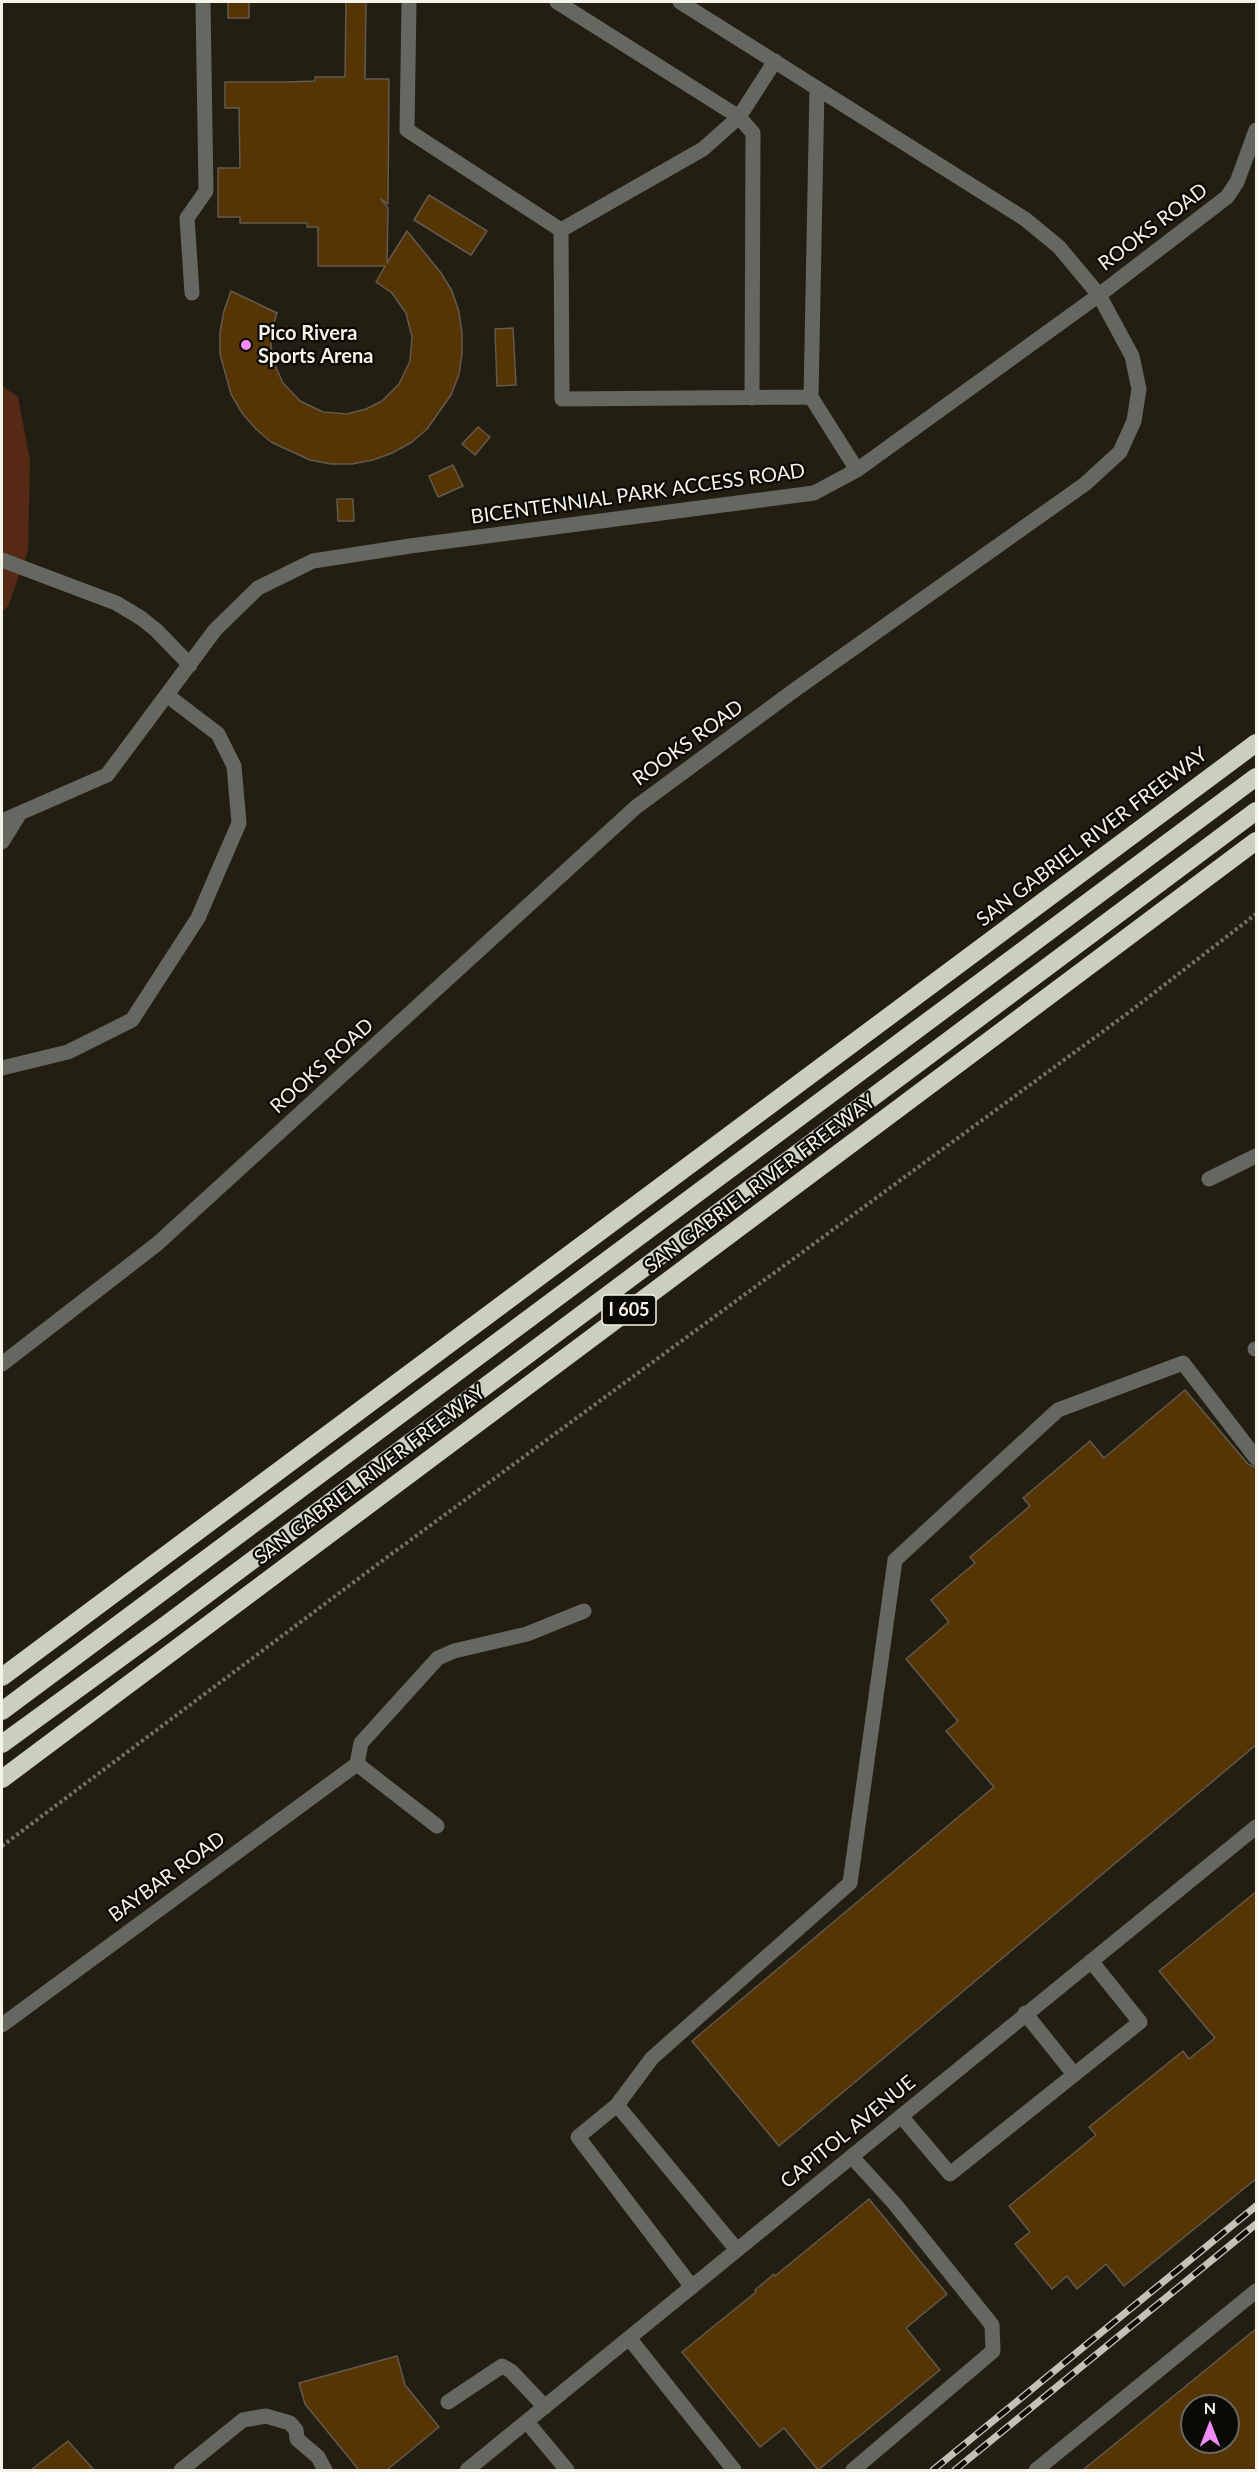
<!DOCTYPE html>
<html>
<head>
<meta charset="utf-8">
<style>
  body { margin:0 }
  #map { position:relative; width:1258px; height:2472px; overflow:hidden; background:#221f12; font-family:Lato,sans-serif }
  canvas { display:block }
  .frame { position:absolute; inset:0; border:3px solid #f5f3ea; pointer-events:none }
  .north { position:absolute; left:1180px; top:2394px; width:60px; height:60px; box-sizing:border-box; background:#0a0904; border:2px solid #686760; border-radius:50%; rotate:0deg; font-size:16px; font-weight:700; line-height:24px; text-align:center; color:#f5f3ea }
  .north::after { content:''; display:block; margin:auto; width:21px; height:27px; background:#ef8bf7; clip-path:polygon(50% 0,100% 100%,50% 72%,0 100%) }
</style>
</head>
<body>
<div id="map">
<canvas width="1258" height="2472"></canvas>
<div class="frame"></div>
<div class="north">N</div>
</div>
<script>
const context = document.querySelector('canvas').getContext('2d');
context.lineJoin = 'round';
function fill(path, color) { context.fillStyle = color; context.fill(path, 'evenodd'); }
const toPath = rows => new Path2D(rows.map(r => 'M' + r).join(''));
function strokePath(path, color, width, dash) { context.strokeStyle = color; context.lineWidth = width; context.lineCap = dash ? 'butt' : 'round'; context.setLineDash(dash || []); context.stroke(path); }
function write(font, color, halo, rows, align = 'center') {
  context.font = font + ' Lato,sans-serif'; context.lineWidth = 4.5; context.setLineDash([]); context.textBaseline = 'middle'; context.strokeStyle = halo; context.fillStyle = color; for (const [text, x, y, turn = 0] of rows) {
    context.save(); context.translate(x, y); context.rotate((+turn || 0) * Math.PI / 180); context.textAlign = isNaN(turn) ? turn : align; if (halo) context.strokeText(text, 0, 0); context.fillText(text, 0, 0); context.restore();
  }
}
fill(toPath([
  [2,386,18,397,30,460,28,551,8,606,2,613]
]), '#562917');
const building = toPath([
  [228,2,249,2,249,18,228,18,228,2],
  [346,2,366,2,365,79,389,79,388,204,381,199,388,208,387,263,407,231,441,273,452,291,459,312,462,333,462,354,459,374,451,395,427,429,412,442,392,453,373,460,352,464,331,464,310,460,271,442,256,429,242,413,231,394,220,354,220,332,224,311,231,291,277,313,270,336,273,361,283,383,300,401,323,412,347,414,366,409,382,401,399,384,410,361,412,337,406,313,392,293,376,282,385,266,318,266,318,227,307,227,307,223,240,223,240,217,218,217,218,168,240,168,239,108,225,108,225,82,286,82,315,81,315,77,345,77,346,2],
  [429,195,487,231,471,255,414,220,429,195],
  [513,328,516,385,497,386,495,329,513,328],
  [478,427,490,437,475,455,462,444,478,427],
  [453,465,463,486,438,497,429,476,453,465],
  [337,499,353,499,354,521,338,521,337,499],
  [1185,1390,1248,1464,1257,1468,1257,1744,779,2146,692,2041,994,1787,946,1731,958,1721,906,1659,949,1622,931,1600,975,1563,970,1557,1030,1506,1023,1498,1090,1441,1104,1458,1185,1390],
  [1257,1891,1257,2178,1124,2286,1106,2264,1077,2289,1067,2276,1052,2289,1015,2244,1030,2232,1009,2206,1096,2135,1089,2127,1183,2051,1189,2059,1215,2038,1159,1971,1257,1891],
  [869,2199,947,2294,906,2328,940,2370,818,2470,784,2428,760,2447,682,2352,756,2292,755,2290,774,2274,775,2276,869,2199],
  [1257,2328,1257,2470,1083,2470,1257,2328],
  [1192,2406,1228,2406,1228,2442,1192,2442,1192,2406],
  [397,2356,405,2385,439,2427,387,2470,359,2470,305,2404,299,2383,397,2356],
  [68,2441,94,2470,31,2470,68,2441]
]);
fill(building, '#563505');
strokePath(building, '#64594e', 1.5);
strokePath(toPath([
  [2,1846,386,1558,1128,1013,1256,914]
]), '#747166', 4, [3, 3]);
strokePath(toPath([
  [409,2,407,130,561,230,562,399,811,397],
  [557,2,739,117,753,133,752,398],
  [817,88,811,397,857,470],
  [561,230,703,149,739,117,775,61],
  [192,293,187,218,206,191,203,2],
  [2,560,116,603,141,618,156,630,190,665],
  [2,821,107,775,215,630,258,588,313,561,410,546,814,493,857,470,1099,295,1227,197,1237,182,1256,130],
  [2,842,20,813],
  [2,1068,68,1052,132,1020,198,918,239,823,234,766,218,734,168,696],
  [1209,1179,1256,1156],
  [1255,1349,1256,1349],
  [2,1364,157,1244,636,807,796,689,1085,484,1120,452,1134,421,1139,389,1132,356,1099,295,1059,247,1025,219,680,2],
  [357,1764,361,1743,438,1658,454,1651,527,1634,584,1611],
  [357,1764,437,1826],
  [1025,2013,1073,2073],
  [2,2025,357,1764],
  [617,2105,652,2058,850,1883,895,1560,1058,1410,1183,1363,1256,1458],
  [901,2116,950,2174,1140,2022,1091,1961],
  [852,2157,894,2203,992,2325,993,2351,853,2470],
  [692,2287,578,2137,617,2105,737,2250],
  [629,2338,734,2470],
  [448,2402,502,2366,511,2371,545,2407],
  [527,2422,567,2470],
  [181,2470,243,2420,266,2416,290,2423,296,2430,297,2439,318,2457,325,2470],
  [467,2470,1256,1827],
  [1036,2470,1256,2291]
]), '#656761', 15);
strokePath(toPath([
  [2,1677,1256,743],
  [2,1711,1256,777],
  [2,1744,167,1624,1256,811],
  [2,1779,1256,841]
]), '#cacfbf', 18);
const rail = toPath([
  [933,2470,1256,2206],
  [955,2470,1256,2224]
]);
strokePath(rail, '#c4c2b8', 7);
strokePath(rail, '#0a0904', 4.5, [14]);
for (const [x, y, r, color] of [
  [246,345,6,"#ef8bf7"]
]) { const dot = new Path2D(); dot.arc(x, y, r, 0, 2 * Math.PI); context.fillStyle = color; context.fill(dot); strokePath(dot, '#0a0904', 2); }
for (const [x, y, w] of [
  [629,1310,54]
]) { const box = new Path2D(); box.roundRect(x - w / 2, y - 15, w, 30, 4.5); context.fillStyle = '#0a0904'; context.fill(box); strokePath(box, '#f5f3ea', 1.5); }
write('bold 18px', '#f5f3ea', null, [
  ["I 605",629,1310]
]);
write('20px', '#f5f3ea', '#0a0904', [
  ["ROOKS ROAD",1153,227,-37],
  ["BICENTENNIAL PARK ACCESS ROAD",638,494,-8],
  ["ROOKS ROAD",688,743,-36],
  ["SAN GABRIEL RIVER FREEWAY",1092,837,-37],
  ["ROOKS ROAD",322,1066,-42],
  ["SAN GABRIEL RIVER FREEWAY",760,1184,-37],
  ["SAN GABRIEL RIVER FREEWAY",370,1475,-37],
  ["BAYBAR ROAD",167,1877,-36],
  ["CAPITOL AVENUE",848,2132,-39]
]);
write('bold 20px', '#f5f3ea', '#0a0904', [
  ["Pico Rivera",258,334],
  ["Sports Arena",258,357]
], 'left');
</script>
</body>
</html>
